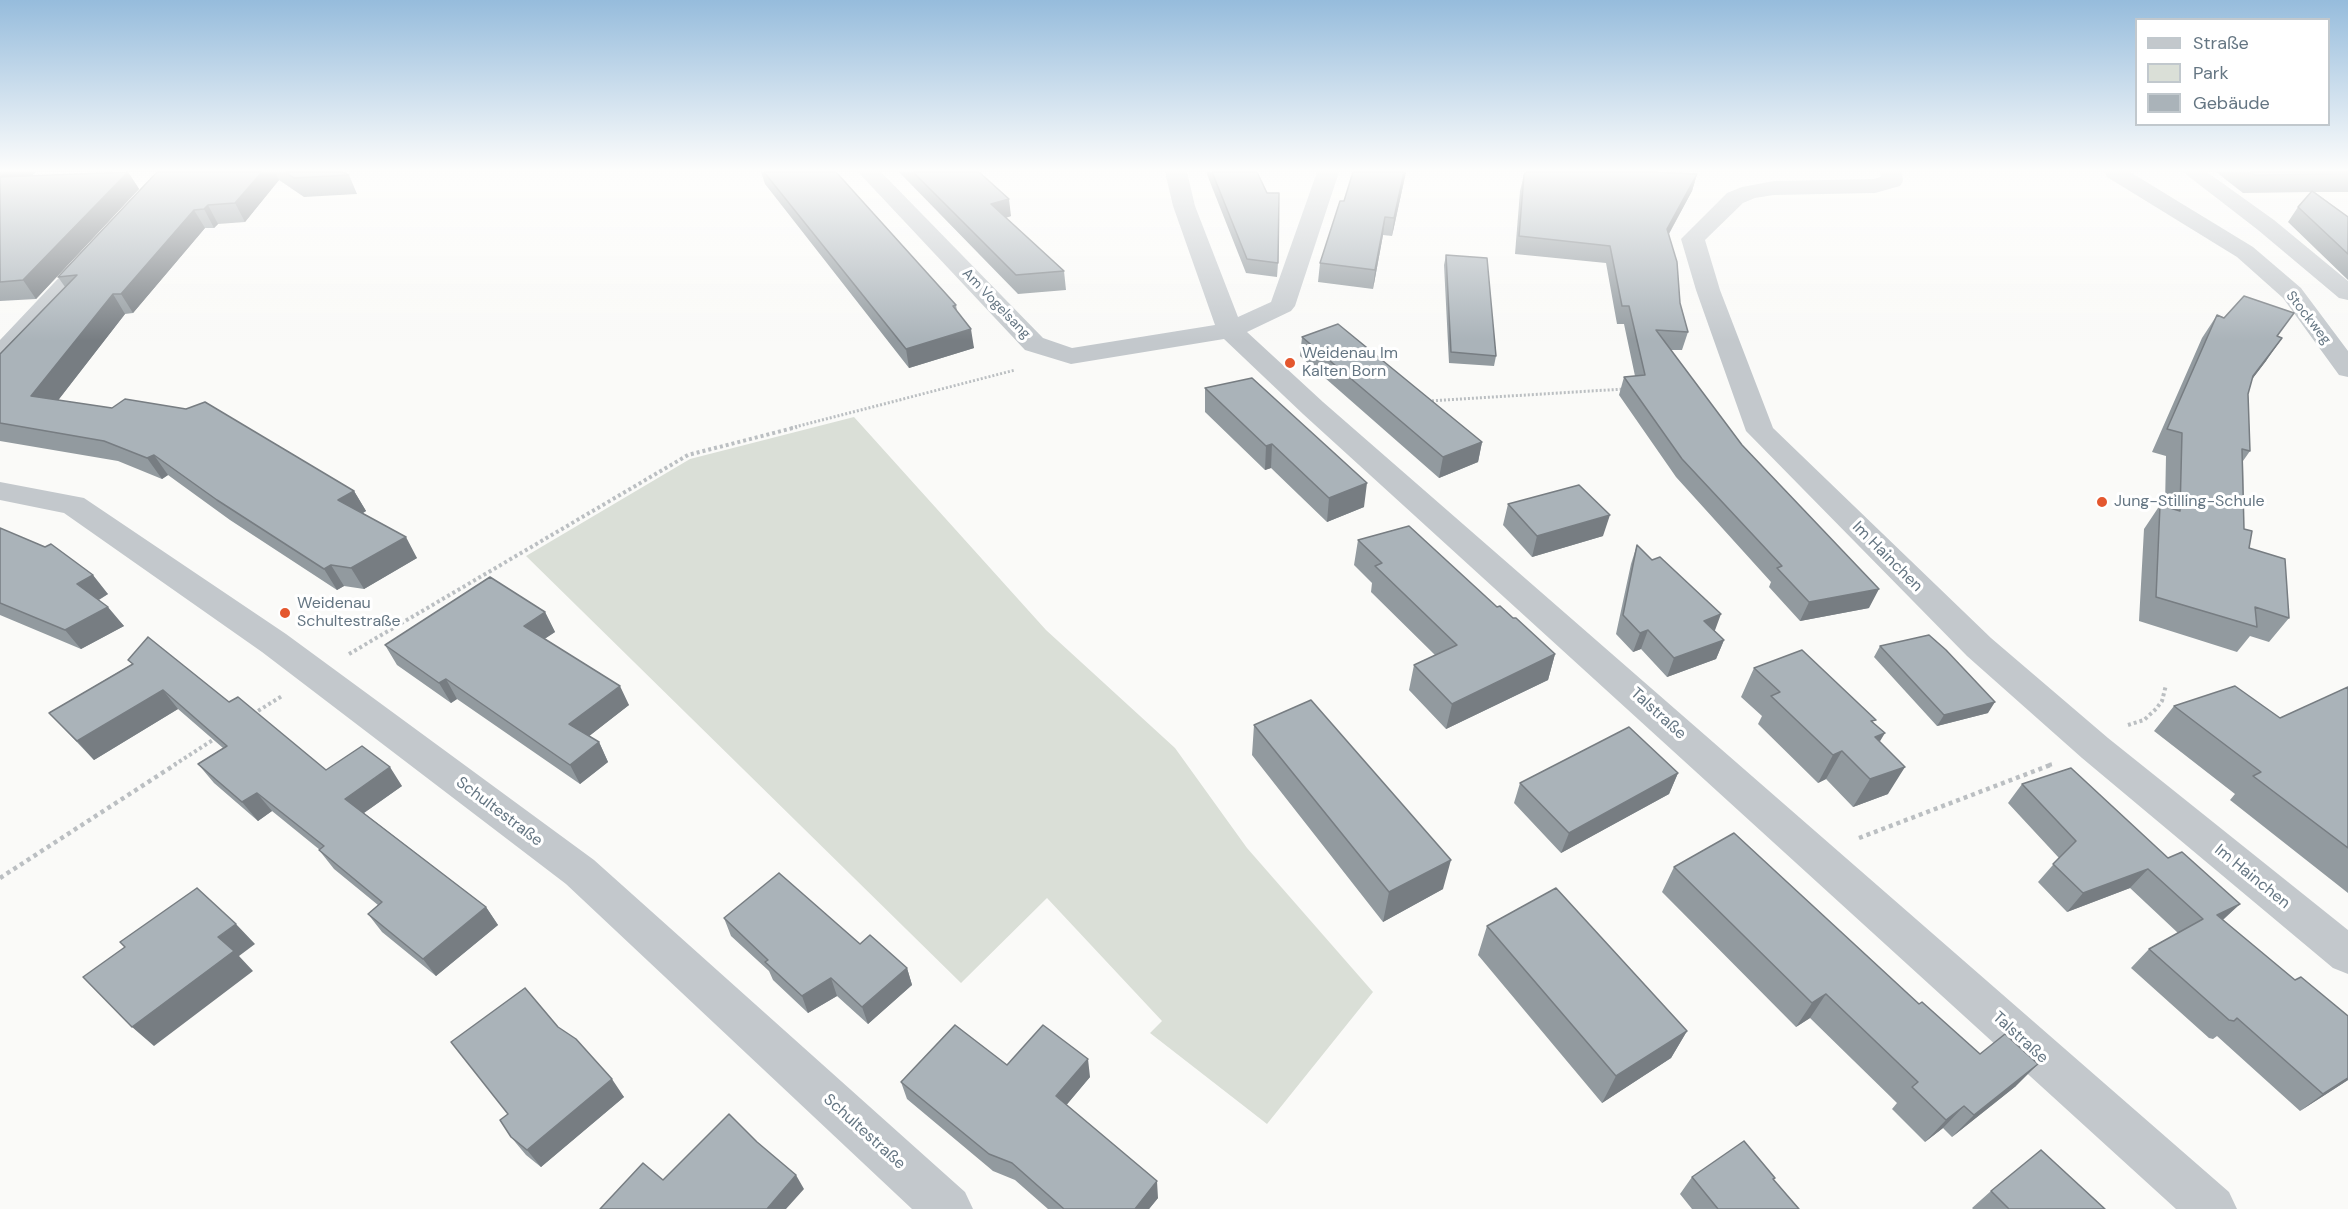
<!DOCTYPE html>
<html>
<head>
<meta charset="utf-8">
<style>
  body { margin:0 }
  #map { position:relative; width:2348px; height:1209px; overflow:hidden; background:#fafaf8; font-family:"DM Sans",sans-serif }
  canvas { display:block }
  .legend { position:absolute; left:2135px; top:18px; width:195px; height:108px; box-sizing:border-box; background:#fff; border:2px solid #c1c8cd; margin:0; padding:8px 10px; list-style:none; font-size:18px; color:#657683 }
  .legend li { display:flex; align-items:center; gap:12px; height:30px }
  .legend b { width:30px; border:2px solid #c1c8cd }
</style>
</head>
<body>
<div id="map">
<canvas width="2348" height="1209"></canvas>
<ul class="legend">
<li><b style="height:8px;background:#c3c8cc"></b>Straße</li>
<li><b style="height:16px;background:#dadfd7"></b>Park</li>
<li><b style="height:16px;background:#aab3b9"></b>Gebäude</li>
</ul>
</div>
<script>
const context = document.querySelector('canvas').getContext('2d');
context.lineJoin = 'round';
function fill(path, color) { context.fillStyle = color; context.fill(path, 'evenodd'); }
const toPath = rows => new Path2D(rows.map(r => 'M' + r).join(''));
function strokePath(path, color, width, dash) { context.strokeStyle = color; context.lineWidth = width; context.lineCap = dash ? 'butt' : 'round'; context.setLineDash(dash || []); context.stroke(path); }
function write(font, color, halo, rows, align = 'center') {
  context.font = font + ' "DM Sans",sans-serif'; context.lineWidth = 6; context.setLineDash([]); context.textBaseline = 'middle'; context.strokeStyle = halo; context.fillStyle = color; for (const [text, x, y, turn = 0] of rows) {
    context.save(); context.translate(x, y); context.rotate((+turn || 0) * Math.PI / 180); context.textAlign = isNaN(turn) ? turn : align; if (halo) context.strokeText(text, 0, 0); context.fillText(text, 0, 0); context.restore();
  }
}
fill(toPath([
  [854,417,1046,630,1175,748,1247,848,1373,992,1267,1124,1150,1033,1162,1021,1047,898,961,983,526,556,690,459]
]), '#dadfd7');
strokePath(toPath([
  [1428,401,1624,389],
  [791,428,1015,370]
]), '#bbbfc2', 3, [2, 2]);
strokePath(toPath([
  [349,654,688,455,797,427],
  [253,714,282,696],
  [2128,725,2144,720,2156,709,2162,701,2166,685],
  [174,765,216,738],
  [2049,765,2053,764]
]), '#bbbfc2', 4, [3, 3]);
strokePath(toPath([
  [1859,838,2053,764],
  [0,878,176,764]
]), '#bbbfc2', 4.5, [4, 4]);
fill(toPath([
  [858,172,881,172,1043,338,1072,348,1215,325,1173,206,1165,172,1187,172,1195,206,1238,317,1271,302,1317,172,1339,172,1295,306,1291,311,1247,332,1323,402,2229,1192,2237,1209,2176,1209,1303,414,1224,339,1071,364,1025,350,858,172],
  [1880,172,1902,172,1903,181,1900,186,1875,193,1774,195,1755,198,1743,203,1705,240,1720,290,1773,428,1991,638,2108,738,2348,930,2348,974,2333,968,2082,758,1967,656,1746,431,1696,290,1681,239,1727,193,1742,187,1774,181,1874,179,1881,177,1880,172],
  [2104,172,2130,172,2253,247,2301,288,2348,351,2348,377,2339,375,2283,298,2237,257,2107,177,2104,172],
  [2183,172,2207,172,2274,220,2348,281,2348,300,2339,298,2258,230,2183,172],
  [95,246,103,248,107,253,103,258,9,361,0,363,0,340,87,248,95,246],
  [0,482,84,498,286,634,594,860,965,1192,973,1209,912,1209,566,884,262,652,64,513,0,500,0,482]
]), '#c3c8cc');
fill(toPath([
  [0,172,36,172,31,176,128,172,139,189,36,299,0,301],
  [157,172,343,172,349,175,357,194,304,197,279,180,245,222,218,224,214,228,205,228,133,313,125,314,58,400,354,491,366,511,363,513,417,558,364,589,344,586,337,590,230,520,168,475,162,479,118,461,0,441,0,354,65,287,58,277],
  [761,172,836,172,956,305,957,311,974,348,909,368,765,184],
  [899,172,979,172,1011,216,1006,218,1064,271,1066,290,1018,294],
  [1206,172,1257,172,1278,263,1277,277,1246,273],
  [1406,172,1392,236,1383,235,1373,289,1318,282,1320,263,1344,201],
  [1526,172,1666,172,1697,174,1692,191,1669,234,1680,303,1688,332,1682,350,1670,350,1742,445,1869,608,1800,621,1769,587,1771,582,1676,477,1619,395,1624,377,1635,376,1624,324,1617,324,1606,263,1515,254,1520,191,1524,175],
  [2216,172,2348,172,2348,192,2315,192,2348,217,2348,280,2288,222,2298,207,2311,192,2243,193],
  [1446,255,1496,356,1494,366,1449,363,1444,265],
  [2217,315,2278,337,2266,361,2252,379,2248,394,2250,451,2243,461,2244,529,2249,548,2289,618,2269,642,2250,636,2237,652,2139,621,2144,529,2160,505,2165,506,2166,456,2152,452,2202,338],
  [1302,337,1482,442,1478,462,1439,478,1300,356],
  [1205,388,1364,507,1327,522,1271,468,1265,470,1205,412],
  [1508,504,1603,536,1532,557,1503,525],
  [0,528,108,594,99,600,124,626,81,649,0,615],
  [1358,540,1497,607,1555,654,1548,680,1446,729,1409,690,1414,665,1435,655,1371,592,1372,583,1354,565],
  [1637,545,1715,631,1724,640,1716,659,1667,677,1641,649,1633,652,1616,634,1631,564],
  [545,612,555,632,544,639,629,705,589,736,599,742,608,762,580,784,457,699,451,703,397,665,385,645],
  [1880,646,1988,713,1937,726,1874,657],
  [128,660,229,702,326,770,402,786,364,813,486,907,498,925,436,976,382,932,368,914,378,905,334,869,319,850,320,850,272,811,258,821,214,783,198,764,223,748,178,709,94,760,49,713,132,664],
  [1754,668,1874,723,1879,742,1888,794,1853,807,1826,779,1818,783,1758,724,1762,716,1741,697],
  [2348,687,2348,893,2230,800,2235,794,2154,731,2174,706,2280,718],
  [1254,725,1443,889,1383,922,1252,755],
  [1678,773,1669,794,1561,853,1514,803,1520,783],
  [2022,784,2168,858,2240,904,2223,920,2348,1080,2300,1111,2217,1036,2213,1039,2209,1038,2131,968,2149,949,2178,933,2130,888,2067,912,2038,882,2059,858,2008,803],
  [1674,867,1919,1004,2016,1086,1952,1137,1943,1128,1925,1142,1892,1109,1897,1103,1810,1018,1796,1027,1662,892],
  [724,918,860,944,907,968,912,985,868,1024,837,996,808,1013,773,980,769,971,731,936],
  [1487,926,1687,1031,1671,1058,1602,1103,1478,955],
  [558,1027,624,1097,541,1167,526,1155,511,1137,508,1114],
  [1007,1065,1090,1077,1066,1105,1158,1198,1149,1209,1048,1209,1015,1180,993,1171,907,1099,901,1082],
  [1692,1177,1773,1180,1799,1209,1692,1209,1680,1194],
  [1991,1191,2105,1209,1973,1209,1972,1208]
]), '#929a9f');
fill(toPath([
  [5,172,36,172,10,195,0,179,0,176],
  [128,172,139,189,36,299,23,280],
  [262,172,275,172,279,180,245,222,235,203],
  [1404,172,1406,172,1392,236,1394,218],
  [1697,174,1692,191,1662,246,1667,229],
  [1009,199,1011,216,993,221,991,204],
  [208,205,218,224,214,228,204,209],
  [194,210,205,228,133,313,121,294],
  [1385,217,1383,235,1373,289,1375,270],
  [113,294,125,314,46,416,31,396],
  [971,329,974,348,909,368,906,349],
  [2282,338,2266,361,2237,399,2253,376],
  [1482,442,1478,462,1439,478,1443,457],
  [1272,444,1271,468,1265,470,1266,446],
  [154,455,168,475,162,479,147,458],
  [1367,483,1364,507,1327,522,1329,498],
  [354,491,366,511,351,520,338,500],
  [1610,515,1603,536,1532,557,1537,536],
  [406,537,417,558,364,589,351,568],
  [331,565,344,586,337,590,324,569],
  [93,575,108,594,93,603,77,584],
  [1879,589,1869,608,1800,621,1809,602],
  [108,607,124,626,81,649,65,630],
  [545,612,555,632,534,646,524,626],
  [1721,614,1714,633,1704,621],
  [1648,630,1641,649,1633,652,1640,633],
  [1724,640,1716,659,1667,677,1674,658],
  [1555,654,1548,680,1446,729,1452,704],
  [446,679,457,699,451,703,439,683],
  [620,686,629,705,579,744,569,724],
  [163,690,178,709,94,760,77,741],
  [1995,702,1988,713,1937,726,1944,715],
  [1885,733,1868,761,1875,737],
  [599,742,608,762,580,784,570,765],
  [1842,751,1826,779,1818,783,1833,755],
  [390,767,402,786,358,817,345,799],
  [1905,767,1888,794,1853,807,1870,779],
  [1678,773,1669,794,1561,853,1569,833],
  [257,793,272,811,258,821,242,802],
  [1451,860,1443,889,1383,922,1389,892],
  [2148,869,2130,888,2067,912,2083,893],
  [2240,904,2220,922,2217,915],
  [486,907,498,925,436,976,423,959],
  [236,924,255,944,239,956,253,971,154,1046,132,1027,218,937],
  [907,968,912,985,868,1024,862,1007],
  [831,978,837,996,808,1013,802,996],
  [1826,994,1810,1018,1796,1027,1812,1003],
  [1687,1031,1671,1058,1602,1103,1616,1076],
  [1088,1059,1090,1077,1059,1114,1056,1096],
  [2038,1064,2016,1086,1952,1137,1974,1115],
  [2348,1078,2348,1080,2300,1111,2323,1094],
  [612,1079,624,1097,541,1167,527,1150],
  [1964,1106,1943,1128,1925,1142,1946,1120],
  [796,1175,804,1189,786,1209,767,1209],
  [1157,1181,1158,1198,1149,1209,1135,1209]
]), '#777d82');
const building = toPath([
  [128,172,23,280,0,282,0,177,128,172],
  [157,172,262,172,235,203,208,205,204,209,194,210,121,294,113,294,31,396,112,408,125,399,186,409,205,402,354,491,338,500,406,537,351,568,331,565,324,569,217,500,154,455,147,458,104,441,0,423,0,354,77,275,58,277,157,172],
  [285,172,343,172,349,175,294,178,285,172],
  [764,172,836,172,956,305,953,306,971,329,906,349,764,172],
  [913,172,979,172,1009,199,991,204,1064,271,1016,275,913,172],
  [1212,172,1257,172,1267,193,1279,193,1278,263,1247,259,1212,172],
  [1353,172,1404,172,1394,218,1385,217,1375,270,1320,263,1340,201,1344,201,1353,172],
  [1526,172,1656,172,1697,174,1667,229,1677,262,1680,303,1688,332,1656,330,1742,445,1879,589,1809,602,1777,568,1782,566,1682,459,1624,377,1645,375,1629,306,1622,306,1610,246,1519,236,1524,175,1526,172],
  [2250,172,2348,172,2348,174,2255,175,2250,172],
  [2312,191,2348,217,2348,254,2298,207,2312,191],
  [1446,255,1487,258,1496,356,1451,352,1446,255],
  [2244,296,2294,313,2277,336,2282,338,2253,376,2248,394,2250,451,2242,449,2244,529,2252,531,2249,548,2285,559,2289,618,2255,607,2257,627,2156,597,2160,505,2180,511,2182,433,2167,429,2217,315,2224,318,2244,296],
  [1338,324,1482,442,1443,457,1302,337,1338,324],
  [1252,378,1367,483,1329,498,1272,444,1266,446,1205,388,1252,378],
  [1579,485,1610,515,1537,536,1508,504,1579,485],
  [1409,526,1497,607,1500,606,1513,618,1516,618,1555,654,1452,704,1414,665,1457,645,1375,566,1382,563,1358,540,1409,526],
  [0,528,45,547,51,544,93,575,77,584,108,607,65,630,0,603,0,528],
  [1637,545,1652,560,1660,557,1721,614,1704,621,1724,640,1674,658,1648,630,1640,633,1623,615,1637,545],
  [490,577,545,612,524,626,620,686,569,724,599,742,570,765,446,679,439,683,385,645,490,577],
  [1929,635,1946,650,1995,702,1944,715,1880,646,1929,635],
  [148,637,229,702,238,697,326,770,362,746,390,767,345,799,486,907,423,959,368,914,382,902,319,850,324,846,257,793,242,802,198,764,227,746,163,690,77,741,49,713,133,664,128,660,148,637],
  [1802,650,1876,720,1871,721,1885,733,1875,737,1905,767,1870,779,1842,751,1833,755,1771,696,1780,692,1754,668,1802,650],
  [2235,686,2280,718,2348,687,2348,848,2253,776,2261,772,2174,706,2235,686],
  [1311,700,1451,860,1389,892,1254,725,1311,700],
  [1629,727,1678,773,1569,833,1520,783,1629,727],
  [2071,768,2168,858,2182,852,2240,904,2217,915,2295,980,2301,977,2348,1016,2348,1078,2323,1094,2237,1018,2234,1021,2229,1020,2149,949,2203,919,2148,869,2083,893,2053,864,2076,841,2022,784,2071,768],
  [1734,833,1919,1004,1922,1002,1980,1054,2005,1034,2038,1064,1974,1115,1964,1106,1946,1120,1912,1087,1918,1082,1826,994,1812,1003,1674,867,1734,833],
  [779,873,860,944,870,935,907,968,862,1007,831,978,802,996,765,962,768,960,724,918,779,873],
  [197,888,236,924,218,937,234,951,132,1027,83,977,125,947,120,942,197,888],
  [1556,888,1687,1031,1616,1076,1487,926,1556,888],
  [525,988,558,1027,576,1039,612,1079,527,1150,511,1137,500,1120,508,1114,451,1042,525,988],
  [955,1025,1007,1065,1043,1025,1088,1059,1056,1096,1157,1181,1135,1209,1064,1209,1012,1163,989,1154,901,1082,955,1025],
  [729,1114,757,1142,796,1175,767,1209,600,1209,643,1163,663,1180,729,1114],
  [1744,1141,1775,1178,1773,1179,1799,1209,1718,1209,1692,1177,1744,1141],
  [2041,1150,2105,1209,2009,1209,1991,1191,2041,1150]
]);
fill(building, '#aab3b9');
strokePath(building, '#777d82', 1.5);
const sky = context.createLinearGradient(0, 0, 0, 341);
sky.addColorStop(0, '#96bcdc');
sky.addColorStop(0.5, '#fdfdfc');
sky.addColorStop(1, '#fdfdfc00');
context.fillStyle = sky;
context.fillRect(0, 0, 2348, 341);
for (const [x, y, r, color] of [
  [1290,363,6,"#e4572e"],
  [2102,502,6,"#e4572e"],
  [285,613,6,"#e4572e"]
]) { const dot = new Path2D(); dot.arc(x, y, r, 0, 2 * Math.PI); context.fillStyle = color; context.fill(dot); strokePath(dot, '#fff', 2); }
write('14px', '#657683', '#fff', [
  ["Am Vogelsang",996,304,46],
  ["Stockweg",2308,318,52]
]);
write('16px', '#657683', '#fff', [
  ["Weidenau Im",1302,354],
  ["Kalten Born",1302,372],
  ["Jung-Stilling-Schule",2114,502],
  ["Weidenau",297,604],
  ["Schultestraße",297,622]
], 'left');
write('16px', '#657683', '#fff', [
  ["Im Hainchen",1887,557,45],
  ["Talstraße",1658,714,42],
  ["Schultestraße",499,812,37],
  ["Im Hainchen",2252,877,39],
  ["Talstraße",2020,1038,42],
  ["Schultestraße",864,1132,42]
]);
</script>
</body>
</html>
